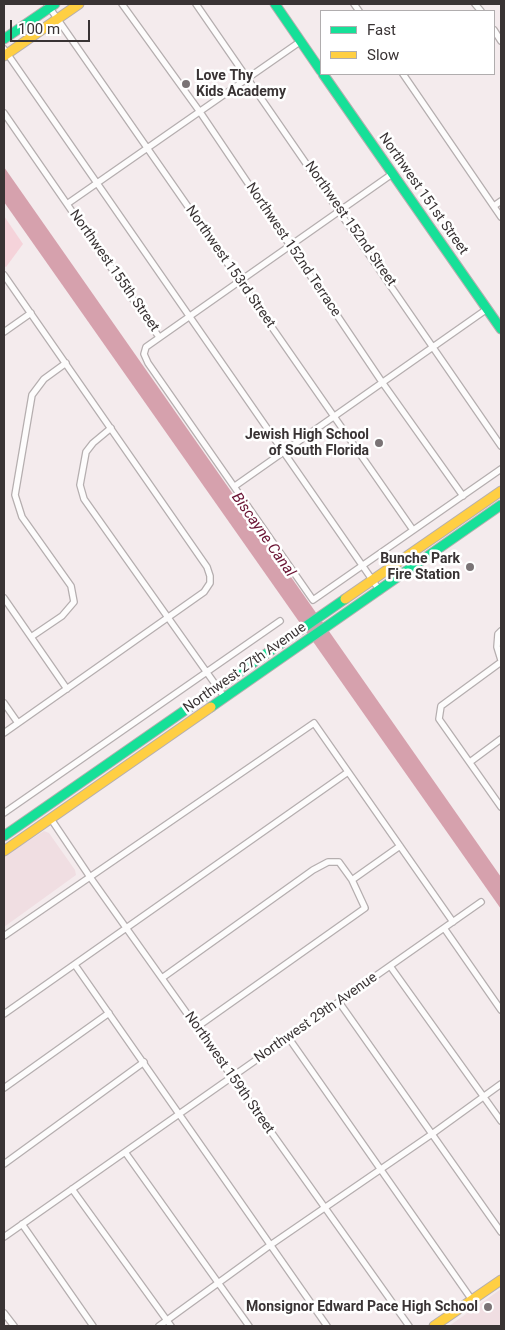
<!DOCTYPE html>
<html>
<head>
<meta charset="utf-8">
<style>
  body { margin:0 }
  #map { position:relative; width:505px; height:1330px; overflow:hidden; background:#f4ebed; font-family:Roboto,sans-serif }
  canvas { display:block }
  .frame { position:absolute; inset:0; border:5px solid #393334; pointer-events:none }
  .legend { position:absolute; left:320px; top:10px; width:175px; height:65px; box-sizing:border-box; background:#fff; border:1px solid #b0adae; margin:0; padding:6px 9px; list-style:none; font-size:15px; color:#393334 }
  .legend li { display:flex; align-items:center; gap:10px; height:25px }
  .legend b { width:25px; border:1px solid #b0adae }
  .scale { position:absolute; left:10px; top:20px; width:80px; height:22px; box-sizing:border-box; border:2px solid #393334; border-top:0; padding-left:6px; font-size:15px; line-height:18px; white-space:nowrap; color:#393334; -webkit-text-stroke:4px #fff; paint-order:stroke }
</style>
</head>
<body>
<div id="map">
<canvas width="505" height="1330"></canvas>
<div class="frame"></div>
<ul class="legend">
<li><b style="height:6px;background:#16e098"></b>Fast</li>
<li><b style="height:6px;background:#ffcf43"></b>Slow</li>
</ul>
<div class="scale">100 m</div>
</div>
<script>
const context = document.querySelector('canvas').getContext('2d');
context.lineJoin = 'round';
function fill(path, color) { context.fillStyle = color; context.fill(path, 'evenodd'); }
const toPath = rows => new Path2D(rows.map(r => 'M' + r).join(''));
function strokePath(path, color, width, dash) { context.strokeStyle = color; context.lineWidth = width; context.lineCap = dash ? 'butt' : 'round'; context.setLineDash(dash || []); context.stroke(path); }
function write(font, color, halo, rows, align = 'center') {
  context.font = font + ' Roboto,sans-serif'; context.lineWidth = 5; context.setLineDash([]); context.textBaseline = 'middle'; context.strokeStyle = halo; context.fillStyle = color; for (const [text, x, y, turn = 0] of rows) {
    context.save(); context.translate(x, y); context.rotate((+turn || 0) * Math.PI / 180); context.textAlign = isNaN(turn) ? turn : align; if (halo) context.strokeText(text, 0, 0); context.fillText(text, 0, 0); context.restore();
  }
}
fill(toPath([
  [44,831,49,833,75,870,76,875,4,927,4,856],
  [501,1289,501,1326,449,1326]
]), '#f0dee2');
fill(toPath([
  [4,216,23,244,6,267,4,266]
]), '#f5d3da');
fill(toPath([
  [4,167,501,877,501,909,4,202]
]), '#d6a1ad');
const street = toPath([
  [47,4,413,530],
  [122,4,200,112,382,382,463,496],
  [196,4,501,446],
  [354,4,359,11],
  [475,4,481,11],
  [494,30,501,41],
  [4,49,380,591],
  [403,74,501,217],
  [4,113,159,337],
  [392,174,146,347,144,354,148,363,313,600,501,469],
  [67,204,301,41],
  [494,206,501,201],
  [4,275,207,567,210,576,210,583,204,592,4,733],
  [4,332,31,313],
  [111,428,93,443,86,452,80,485,84,499,225,698],
  [235,486,487,309],
  [4,598,67,689],
  [501,631,498,634,497,647,501,660],
  [31,637,62,616,74,602,71,586,22,517,15,495,32,395,44,379,66,363],
  [501,662,441,706,439,719,501,807],
  [4,703,18,723],
  [470,762,501,739],
  [4,813,280,621],
  [51,819,90,877,409,1326],
  [352,880,400,846],
  [444,928,501,1010],
  [4,936,314,723,453,922],
  [75,965,327,1326],
  [390,966,501,1121],
  [162,978,313,870,328,862,339,862,352,880,365,908,197,1027],
  [339,1002,501,1232],
  [4,1014,348,772],
  [288,1037,472,1300],
  [4,1088,109,1013],
  [125,1152,249,1326],
  [4,1164,144,1062],
  [72,1189,171,1326],
  [22,1224,93,1326],
  [4,1237,481,902],
  [4,1313,14,1326],
  [159,1326,269,1246,432,1134,501,1084]
]);
const fast = toPath([
  [275,4,321,71],
  [4,39,55,4],
  [323,74,501,329],
  [211,707,501,505],
  [4,836,345,599]
]);
const slow = toPath([
  [4,56,79,4],
  [345,599,501,491],
  [4,851,211,707],
  [434,1326,501,1280]
]);
strokePath(street, '#b5aeaf', 8);
strokePath(fast, '#b5aeaf', 11);
strokePath(slow, '#b5aeaf', 11);
strokePath(street, '#fdfcfc', 5.5);
strokePath(fast, '#16e098', 9);
strokePath(slow, '#ffcf43', 9);
for (const [x, y, r, color] of [
  [186,84,5,"#7a7375"],
  [379,443,5,"#7a7375"],
  [470,567,5,"#7a7375"],
  [488,1307,5,"#7a7375"]
]) { const dot = new Path2D(); dot.arc(x, y, r, 0, 2 * Math.PI); context.fillStyle = color; context.fill(dot); strokePath(dot, '#fff', 2); }
write('bold 14px', '#393334', '#fff', [
  ["Love Thy",196,76,"left"],
  ["Kids Academy",196,92,"left"],
  ["Jewish High School",369,435],
  ["of South Florida",369,451],
  ["Bunche Park",460,559],
  ["Fire Station",460,575],
  ["Monsignor Edward Pace High School",478,1307]
], 'right');
write('14px', '#393334', '#fff', [
  ["Northwest 151st Street",423,194,55],
  ["Northwest 152nd Street",350,224,55],
  ["Northwest 152nd Terrace",293,250,56],
  ["Northwest 153rd Street",230,267,55],
  ["Northwest 155th Street",114,271,55],
  ["Northwest 27th Avenue",245,668,-35],
  ["Northwest 29th Avenue",316,1018,-35],
  ["Northwest 159th Street",229,1073,55]
]);
write('italic 15px', '#6a1333', '#fff', [
  ["Biscayne Canal",263,535,55]
]);
</script>
</body>
</html>
